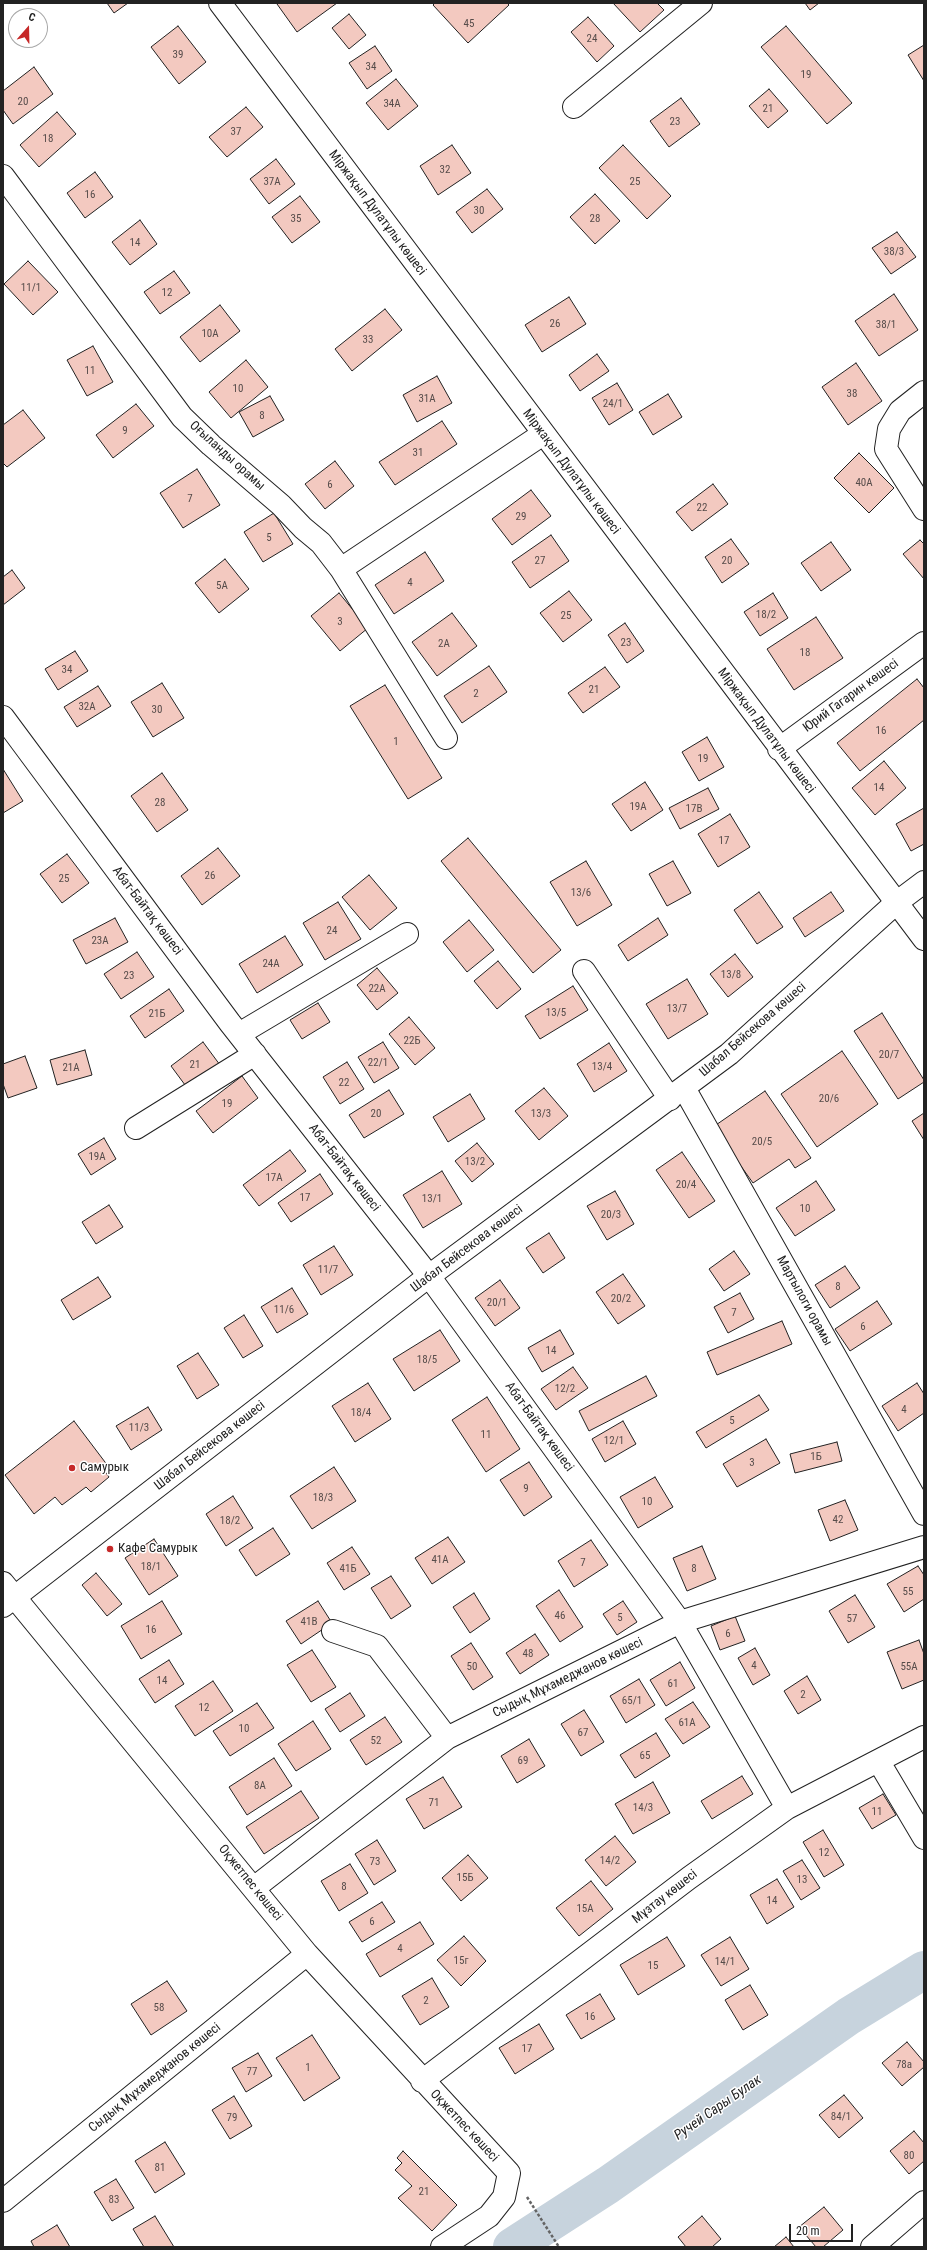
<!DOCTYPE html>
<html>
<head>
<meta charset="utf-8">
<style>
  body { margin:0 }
  #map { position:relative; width:927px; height:2250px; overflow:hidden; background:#fff; font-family:"Roboto Condensed",sans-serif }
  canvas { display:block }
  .frame { position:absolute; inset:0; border:4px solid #222; pointer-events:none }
  .north { position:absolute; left:8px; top:8px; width:40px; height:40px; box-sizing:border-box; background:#fff; border:1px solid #a7a7a7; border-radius:50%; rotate:20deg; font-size:11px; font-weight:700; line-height:16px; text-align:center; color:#222 }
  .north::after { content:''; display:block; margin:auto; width:14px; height:18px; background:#c62828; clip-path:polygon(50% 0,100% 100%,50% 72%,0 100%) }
  .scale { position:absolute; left:789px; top:2224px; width:64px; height:18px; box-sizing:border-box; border:2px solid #222; border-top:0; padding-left:5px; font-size:12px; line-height:14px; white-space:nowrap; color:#222; -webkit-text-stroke:3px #fff; paint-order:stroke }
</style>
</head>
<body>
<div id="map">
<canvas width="927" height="2250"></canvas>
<div class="frame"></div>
<div class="north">С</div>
<div class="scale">20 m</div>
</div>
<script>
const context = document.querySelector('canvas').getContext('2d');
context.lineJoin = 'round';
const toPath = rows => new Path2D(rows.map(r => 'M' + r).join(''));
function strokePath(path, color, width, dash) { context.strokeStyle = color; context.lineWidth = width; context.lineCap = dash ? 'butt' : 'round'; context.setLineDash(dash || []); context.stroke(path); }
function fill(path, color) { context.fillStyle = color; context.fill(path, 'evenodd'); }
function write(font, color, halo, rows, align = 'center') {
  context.font = font + ' "Roboto Condensed",sans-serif'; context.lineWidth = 3; context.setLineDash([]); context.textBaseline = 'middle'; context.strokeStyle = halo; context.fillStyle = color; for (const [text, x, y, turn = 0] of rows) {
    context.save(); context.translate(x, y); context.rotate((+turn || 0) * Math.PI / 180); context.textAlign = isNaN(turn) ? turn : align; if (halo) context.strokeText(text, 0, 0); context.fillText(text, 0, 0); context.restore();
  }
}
strokePath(toPath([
  [512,2247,608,2185,849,2016,924,1970]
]), '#c7d3dd', 38);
const building = toPath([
  [107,3,128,3,114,13,107,3],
  [279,3,337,3,297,32,277,4,279,3],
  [435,3,507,3,509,5,468,43,433,5,435,3],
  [613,3,657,3,664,10,640,32,613,3],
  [805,3,819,3,810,10,805,3],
  [349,14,366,35,349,49,332,28,349,14],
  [588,17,614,46,597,62,571,32,588,17],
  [178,26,206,62,179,84,151,47,178,26],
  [786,26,852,103,827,124,761,47,786,26],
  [924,45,924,81,908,55,924,45],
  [375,46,392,71,367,89,349,63,375,46],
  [34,67,53,94,13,124,3,110,3,91,34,67],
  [396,79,418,106,388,130,366,103,396,79],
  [769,89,788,111,768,128,749,106,769,89],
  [681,98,700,124,669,147,650,121,681,98],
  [246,107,263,127,227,157,209,137,246,107],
  [57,112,76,134,39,167,20,145,57,112],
  [452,145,471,173,438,195,420,166,452,145],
  [623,145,671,196,647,219,599,168,623,145],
  [276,159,295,184,269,204,250,179,276,159],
  [95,172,113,197,85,218,67,193,95,172],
  [487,189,503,209,472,233,456,212,487,189],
  [595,194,620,221,595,244,570,217,595,194],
  [300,196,320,222,292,243,272,217,300,196],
  [140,220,157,244,130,265,112,242,140,220],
  [897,232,916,257,891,274,872,248,897,232],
  [28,261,58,292,33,315,4,284,28,261],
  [174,271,190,293,160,314,144,292,174,271],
  [894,294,918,330,879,356,855,321,894,294],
  [569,297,586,324,542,352,525,325,569,297],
  [220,305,240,331,200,362,180,337,220,305],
  [385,309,402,330,352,371,335,349,385,309],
  [93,346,113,382,87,396,67,360,93,346],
  [597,354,609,371,580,391,569,375,597,354],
  [246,360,268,387,231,418,209,392,246,360],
  [856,363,882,401,848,425,822,387,856,363],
  [437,376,452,403,417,422,403,395,437,376],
  [617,383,633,410,609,425,592,398,617,383],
  [668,394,682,417,653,435,639,412,668,394],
  [270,396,284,420,253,437,239,412,270,396],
  [136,404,154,426,113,458,96,435,136,404],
  [23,410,45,438,7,467,3,463,3,425,23,410],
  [442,421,457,444,395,485,379,462,442,421],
  [859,453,894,488,869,513,834,478,859,453],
  [335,461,354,486,325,509,305,484,335,461],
  [197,469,220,505,183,528,160,493,197,469],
  [713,484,728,504,692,531,676,512,713,484],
  [531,490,551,516,512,545,492,519,531,490],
  [274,513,293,544,263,562,244,532,274,513],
  [551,535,569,561,530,588,512,562,551,535],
  [731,539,749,564,722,583,705,557,731,539],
  [920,540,924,544,924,579,903,554,920,540],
  [831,542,851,570,821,591,801,563,831,542],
  [425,552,444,581,394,614,375,585,425,552],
  [225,559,249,589,219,613,195,583,225,559],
  [12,570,25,588,3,605,3,577,12,570],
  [569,591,592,620,563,642,540,613,569,591],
  [339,593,368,628,340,651,311,616,339,593],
  [773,593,788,618,760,636,744,612,773,593],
  [452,613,477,646,437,676,412,642,452,613],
  [816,617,843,658,794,690,767,649,816,617],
  [625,623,644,651,627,663,608,635,625,623],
  [75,651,88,671,58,690,45,669,75,651],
  [489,666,507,692,462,723,444,696,489,666],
  [605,667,620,687,583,713,568,693,605,667],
  [917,679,924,688,924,720,860,771,837,743,917,679],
  [162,683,184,718,153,737,131,702,162,683],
  [385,685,442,778,408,799,350,706,385,685],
  [98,686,111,706,77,727,64,707,98,686],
  [707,737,724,767,699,781,682,752,707,737],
  [884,761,906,788,875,815,852,788,884,761],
  [3,769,23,801,3,813,3,769],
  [162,773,188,810,157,832,131,796,162,773],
  [645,782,663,810,631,831,612,804,645,782],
  [708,788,719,809,680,829,669,808,708,788],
  [924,808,924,844,911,851,896,824,924,808],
  [730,814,750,847,718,867,698,834,730,814],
  [468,838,561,950,533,973,441,861,468,838],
  [218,848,240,876,202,905,181,876,218,848],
  [67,854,89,883,62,903,40,874,67,854],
  [586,861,612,905,577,926,550,882,586,861],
  [673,861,691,893,667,906,649,874,673,861],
  [369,875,397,908,370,930,342,897,369,875],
  [759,892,783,927,757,944,734,910,759,892],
  [831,892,844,911,805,937,793,918,831,892],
  [338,902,361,939,325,960,303,923,338,902],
  [115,918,128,942,86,964,73,940,115,918],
  [658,918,668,935,628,961,618,945,658,918],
  [469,920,494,950,467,972,443,942,469,920],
  [285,936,303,965,257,993,239,964,285,936],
  [137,952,154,977,121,999,104,974,137,952],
  [735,954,753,977,728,997,710,974,735,954],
  [498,961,521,989,497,1009,474,981,498,961],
  [377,968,398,993,377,1010,357,985,377,968],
  [687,979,708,1014,668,1039,646,1004,687,979],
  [573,986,588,1010,540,1039,525,1016,573,986],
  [169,989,184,1011,145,1038,130,1016,169,989],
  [318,1003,330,1022,302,1039,290,1020,318,1003],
  [882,1013,924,1080,924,1082,898,1099,854,1031,882,1013],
  [409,1017,435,1048,415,1065,389,1034,409,1017],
  [203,1042,220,1065,188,1089,171,1066,203,1042],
  [383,1042,399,1068,374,1083,358,1057,383,1042],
  [609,1043,627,1071,594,1092,577,1064,609,1043],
  [85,1050,92,1075,57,1085,50,1060,85,1050],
  [842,1051,878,1104,817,1147,781,1094,842,1051],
  [25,1056,37,1088,8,1098,3,1084,3,1064,25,1056],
  [347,1062,364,1089,340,1104,323,1077,347,1062],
  [242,1076,258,1098,213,1133,196,1111,242,1076],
  [544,1088,568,1116,539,1140,515,1111,544,1088],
  [389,1090,404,1114,364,1138,349,1115,389,1090],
  [765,1091,811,1158,795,1168,789,1159,753,1183,713,1127,765,1091],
  [470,1094,485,1119,448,1142,433,1117,470,1094],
  [924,1113,924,1140,912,1121,924,1113],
  [104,1138,116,1159,91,1175,78,1154,104,1138],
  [477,1143,494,1164,472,1182,455,1161,477,1143],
  [290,1150,306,1171,259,1206,243,1185,290,1150],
  [682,1152,715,1201,689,1218,656,1170,682,1152],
  [442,1171,462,1204,423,1228,403,1195,442,1171],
  [320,1174,333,1194,291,1222,278,1203,320,1174],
  [816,1181,835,1210,795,1236,776,1208,816,1181],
  [615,1191,634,1224,607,1240,587,1206,615,1191],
  [109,1205,123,1227,96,1244,82,1222,109,1205],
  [549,1233,565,1258,543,1273,526,1248,549,1233],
  [334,1246,353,1275,321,1295,303,1265,334,1246],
  [734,1251,750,1274,724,1291,709,1269,734,1251],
  [845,1266,860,1288,830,1308,815,1285,845,1266],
  [623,1274,645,1306,618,1324,596,1292,623,1274],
  [98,1277,111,1297,73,1320,61,1300,98,1277],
  [500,1280,520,1308,495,1326,475,1298,500,1280],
  [292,1288,308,1314,277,1333,261,1307,292,1288],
  [740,1293,754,1319,728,1333,714,1307,740,1293],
  [877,1301,892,1324,850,1351,835,1329,877,1301],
  [244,1315,263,1346,243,1358,224,1328,244,1315],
  [782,1321,792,1344,717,1375,707,1352,782,1321],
  [440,1330,460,1361,414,1391,393,1359,440,1330],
  [560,1330,574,1354,542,1372,528,1348,560,1330],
  [198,1353,219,1385,197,1399,177,1366,198,1353],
  [573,1367,588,1388,556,1410,541,1389,573,1367],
  [646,1376,657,1396,589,1431,579,1411,646,1376],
  [368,1383,391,1419,355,1442,332,1406,368,1383],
  [917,1383,924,1394,924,1413,898,1431,882,1406,917,1383],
  [759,1395,769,1410,706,1448,696,1432,759,1395],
  [487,1397,520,1449,486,1472,452,1420,487,1397],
  [148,1407,162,1430,131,1450,116,1426,148,1407],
  [74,1421,108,1466,104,1470,109,1477,91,1492,86,1487,62,1505,55,1497,34,1514,5,1475,74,1421],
  [623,1421,636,1444,605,1462,592,1439,623,1421],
  [766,1439,780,1463,737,1487,723,1464,766,1439],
  [837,1442,842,1461,795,1473,790,1454,837,1442],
  [529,1462,552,1497,524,1516,500,1480,529,1462],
  [334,1467,356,1501,312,1529,290,1496,334,1467],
  [655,1477,673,1507,638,1528,620,1497,655,1477],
  [233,1496,253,1528,226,1546,206,1514,233,1496],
  [845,1500,858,1530,830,1541,818,1510,845,1500],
  [273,1528,290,1554,256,1576,239,1550,273,1528],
  [448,1537,465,1562,432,1584,415,1558,448,1537],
  [154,1539,178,1576,149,1595,125,1558,154,1539],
  [591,1540,608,1565,574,1587,558,1561,591,1540],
  [702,1546,716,1579,687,1591,673,1558,702,1546],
  [352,1547,370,1574,344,1590,327,1563,352,1547],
  [918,1566,924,1575,924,1599,904,1612,887,1584,918,1566],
  [96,1573,122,1604,107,1616,82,1585,96,1573],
  [391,1576,411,1606,391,1619,371,1588,391,1576],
  [559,1590,583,1627,560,1642,536,1606,559,1590],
  [474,1593,490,1619,470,1633,453,1607,474,1593],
  [855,1595,875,1627,848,1643,829,1611,855,1595],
  [162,1601,182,1634,141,1659,121,1626,162,1601],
  [318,1601,332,1623,301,1644,286,1621,318,1601],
  [623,1601,637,1622,617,1635,603,1614,623,1601],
  [735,1616,745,1641,720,1650,711,1626,735,1616],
  [535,1634,549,1655,520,1674,506,1653,535,1634],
  [919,1640,924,1654,924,1680,902,1689,887,1652,919,1640],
  [471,1643,493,1677,473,1690,451,1656,471,1643],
  [755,1648,770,1675,753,1685,738,1658,755,1648],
  [312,1650,336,1687,311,1702,287,1665,312,1650],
  [169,1660,184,1684,155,1703,139,1679,169,1660],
  [680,1662,695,1688,666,1706,650,1680,680,1662],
  [807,1676,821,1700,798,1714,784,1691,807,1676],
  [639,1679,655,1705,626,1723,610,1696,639,1679],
  [213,1681,233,1711,195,1736,175,1706,213,1681],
  [350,1693,365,1716,340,1732,325,1709,350,1693],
  [693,1702,710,1727,683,1744,665,1719,693,1702],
  [257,1703,274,1728,230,1756,213,1731,257,1703],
  [584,1710,604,1742,581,1756,561,1724,584,1710],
  [385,1717,402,1742,366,1765,350,1740,385,1717],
  [313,1721,331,1749,296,1771,278,1744,313,1721],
  [656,1733,670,1756,635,1778,620,1755,656,1733],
  [529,1739,545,1766,517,1783,501,1756,529,1739],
  [274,1758,292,1786,247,1815,229,1787,274,1758],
  [742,1776,753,1794,712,1819,701,1801,742,1776],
  [443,1777,462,1807,424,1829,406,1799,443,1777],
  [653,1782,670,1813,633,1834,615,1804,653,1782],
  [301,1791,319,1818,264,1854,246,1827,301,1791],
  [883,1794,896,1815,872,1829,859,1808,883,1794],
  [823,1830,844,1865,824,1877,803,1842,823,1830],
  [615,1836,636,1862,606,1886,585,1860,615,1836],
  [377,1840,396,1871,374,1885,355,1854,377,1840],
  [468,1855,488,1878,461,1901,442,1878,468,1855],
  [802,1860,820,1888,801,1900,783,1871,802,1860],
  [350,1864,368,1893,339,1911,321,1881,350,1864],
  [777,1879,794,1907,767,1924,750,1895,777,1879],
  [591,1881,613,1909,579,1936,556,1908,591,1881],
  [382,1902,395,1922,362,1942,349,1922,382,1902],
  [420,1922,434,1944,380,1977,366,1954,420,1922],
  [464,1936,486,1961,461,1986,437,1960,464,1936],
  [667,1937,685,1966,638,1995,620,1965,667,1937],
  [730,1937,749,1969,721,1986,701,1955,730,1937],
  [432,1978,449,2007,420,2025,402,1996,432,1978],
  [167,1981,187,2011,151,2035,131,2004,167,1981],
  [750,1985,768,2015,743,2030,725,2000,750,1985],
  [600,1994,615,2019,581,2039,566,2015,600,1994],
  [539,2024,554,2049,515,2074,499,2048,539,2024],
  [312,2035,340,2078,304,2101,276,2058,312,2035],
  [907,2042,924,2062,924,2067,902,2086,882,2063,907,2042],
  [258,2053,272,2076,246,2092,232,2068,258,2053],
  [844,2095,863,2118,839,2138,819,2115,844,2095],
  [234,2096,252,2126,230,2139,212,2110,234,2096],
  [914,2131,924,2143,924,2161,909,2174,890,2151,914,2131],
  [165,2142,185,2174,155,2193,135,2161,165,2142],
  [403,2151,457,2205,432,2231,398,2198,412,2186,395,2170,402,2163,397,2158,403,2151],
  [116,2179,134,2208,112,2221,94,2192,116,2179],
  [824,2207,843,2230,823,2247,816,2247,799,2227,824,2207],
  [155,2216,174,2247,144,2247,133,2229,155,2216],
  [702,2216,721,2239,712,2247,686,2247,678,2237,702,2216],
  [57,2225,70,2247,34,2247,31,2241,57,2225],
  [786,2237,794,2247,774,2247,786,2237]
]);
fill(building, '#f3c9c0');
strokePath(building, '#222', 1);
const minor = toPath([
  [220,3,924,939],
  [574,107,701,3],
  [3,176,182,417,211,445,281,505,303,528,321,543,341,569,446,738],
  [924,392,900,411,889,429,886,449,924,509],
  [341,569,543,434],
  [3,717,230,1023,429,1276,680,1622,787,1808],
  [779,749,924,643],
  [584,971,670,1099],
  [239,1034,407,934],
  [684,1088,924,1514],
  [136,1128,255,1054],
  [3,1583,307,1954,509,2173,504,2197,489,2216,442,2247],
  [333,1631,377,1646,447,1738],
  [879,1762,924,1838],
  [254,1888,447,1738,680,1622,924,1547],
  [422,2081,689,1878,787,1808,924,1737],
  [3,2201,307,1954],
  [872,2247,924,2202]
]);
const major = toPath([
  [3,1606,429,1276,729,1054,896,903,924,882]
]);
strokePath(minor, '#222', 24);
strokePath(major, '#222', 24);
strokePath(toPath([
  [527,2197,559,2247]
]), '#646464', 2.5, [3, 2]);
strokePath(minor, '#fff', 22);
strokePath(major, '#fff', 22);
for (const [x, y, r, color] of [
  [72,1468,4,"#c62828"],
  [110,1549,4,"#c62828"]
]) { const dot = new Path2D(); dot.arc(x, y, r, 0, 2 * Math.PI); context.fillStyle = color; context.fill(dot); strokePath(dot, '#fff', 1.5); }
write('11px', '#564c4a', null, [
  ["45",469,24],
  ["24",592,39],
  ["39",178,55],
  ["34",371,67],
  ["19",806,75],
  ["20",23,102],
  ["34А",392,104],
  ["21",768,109],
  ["23",675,122],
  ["37",236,132],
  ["18",48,139],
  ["32",445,170],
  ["37А",272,182],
  ["25",635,182],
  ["16",90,195],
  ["30",479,211],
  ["35",296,219],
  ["28",595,219],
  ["14",135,243],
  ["38/3",894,252],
  ["11/1",31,288],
  ["12",167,293],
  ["26",555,324],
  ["38/1",886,325],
  ["10А",210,334],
  ["33",368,340],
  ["11",90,371],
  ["10",238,389],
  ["38",852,394],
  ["31А",427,399],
  ["24/1",613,404],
  ["8",262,416],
  ["9",125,431],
  ["31",418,453],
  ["40А",864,483],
  ["6",330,485],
  ["7",190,499],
  ["22",702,508],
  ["29",521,517],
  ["5",269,538],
  ["27",540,561],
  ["20",727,561],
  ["4",410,583],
  ["5А",222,586],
  ["18/2",766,615],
  ["25",566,616],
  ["3",340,622],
  ["23",626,643],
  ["2А",444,644],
  ["18",805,653],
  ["34",67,670],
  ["21",594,690],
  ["2",476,694],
  ["32А",87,707],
  ["30",157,710],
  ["16",881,731],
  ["1",396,742],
  ["19",703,759],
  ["14",879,788],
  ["28",160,803],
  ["19А",638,807],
  ["17В",694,809],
  ["17",724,841],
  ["26",210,876],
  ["25",64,879],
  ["13/6",581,893],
  ["24",332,931],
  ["23А",100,941],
  ["24А",271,964],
  ["13/8",731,975],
  ["23",129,976],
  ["22А",377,989],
  ["13/7",677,1009],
  ["13/5",556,1013],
  ["21Б",157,1014],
  ["22Б",412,1041],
  ["20/7",889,1055],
  ["22/1",378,1063],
  ["21",195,1065],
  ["13/4",602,1067],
  ["21А",71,1068],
  ["22",344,1083],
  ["20/6",829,1099],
  ["19",227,1104],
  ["20",376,1114],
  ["13/3",541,1114],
  ["20/5",762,1142],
  ["19А",97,1157],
  ["13/2",475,1162],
  ["17А",274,1178],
  ["20/4",686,1185],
  ["17",305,1198],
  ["13/1",432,1199],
  ["10",805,1209],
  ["20/3",611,1215],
  ["11/7",328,1270],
  ["8",838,1287],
  ["20/2",621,1299],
  ["20/1",497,1303],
  ["11/6",284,1310],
  ["7",734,1313],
  ["6",863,1327],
  ["14",551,1351],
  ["18/5",427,1360],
  ["12/2",565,1389],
  ["4",904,1410],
  ["18/4",361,1413],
  ["5",732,1421],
  ["11/3",139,1428],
  ["11",486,1435],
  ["12/1",614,1441],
  ["1Б",816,1457],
  ["3",752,1463],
  ["9",526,1489],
  ["18/3",323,1498],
  ["10",647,1502],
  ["42",838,1520],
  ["18/2",230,1521],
  ["41А",440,1560],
  ["7",583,1563],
  ["18/1",151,1567],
  ["41Б",348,1569],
  ["8",694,1569],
  ["55",908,1592],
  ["46",560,1616],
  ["5",620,1618],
  ["57",852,1619],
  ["41В",309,1622],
  ["16",151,1630],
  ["6",728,1634],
  ["48",528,1654],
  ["4",754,1666],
  ["50",472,1667],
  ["55А",909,1667],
  ["14",162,1681],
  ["61",673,1684],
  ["2",803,1695],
  ["65/1",632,1701],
  ["12",204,1708],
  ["61А",687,1723],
  ["10",244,1729],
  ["67",583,1733],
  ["52",376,1741],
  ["65",645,1756],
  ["69",523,1761],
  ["8А",260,1786],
  ["71",434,1803],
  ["14/3",643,1808],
  ["11",877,1812],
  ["12",824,1853],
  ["14/2",610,1861],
  ["73",375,1862],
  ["15Б",465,1878],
  ["13",802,1880],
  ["8",344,1887],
  ["14",772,1901],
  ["15А",585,1909],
  ["6",372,1922],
  ["4",400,1949],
  ["15г",461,1961],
  ["14/1",725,1962],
  ["15",653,1966],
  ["2",426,2001],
  ["58",159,2008],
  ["16",590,2017],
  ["17",527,2049],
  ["78а",904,2065],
  ["1",308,2068],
  ["77",252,2072],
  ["84/1",841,2117],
  ["79",232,2118],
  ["80",909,2156],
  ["81",160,2168],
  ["21",424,2192],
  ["83",114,2200]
]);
write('13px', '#222', '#fff', [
  ["Міржақып Дулатұлы көшесі",377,213,53],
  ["Оғыланды орамы",227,456,42],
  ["Міржақып Дулатұлы көшесі",571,472,53],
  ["Юрий Гагарин көшесі",851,696,-36],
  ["Міржақып Дулатұлы көшесі",766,731,53],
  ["Абат-Байтақ көшесі",147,911,53],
  ["Шабал Бейсекова көшесі",753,1030,-41],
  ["Абат-Байтақ көшесі",344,1168,52],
  ["Шабал Бейсекова көшесі",467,1249,-37],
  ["Мартылоги орамы",804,1301,61],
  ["Абат-Байтақ көшесі",539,1427,54],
  ["Шабал Бейсекова көшесі",210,1446,-38],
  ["Сыдық Мұхамеджанов көшесі",568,1678,-26],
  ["Оқжетпес көшесі",250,1883,51],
  ["Мұзтау көшесі",665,1897,-38],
  ["Сыдық Мұхамеджанов көшесі",155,2078,-39],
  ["Оқжетпес көшесі",464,2126,47]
]);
write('13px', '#222', '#fff', [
  ["Самурык",80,1468],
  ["Кафе Самурык",118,1549]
], 'left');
write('italic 14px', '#222', '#fff', [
  ["Ручей Сары Булак",718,2108,-35]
]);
</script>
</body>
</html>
